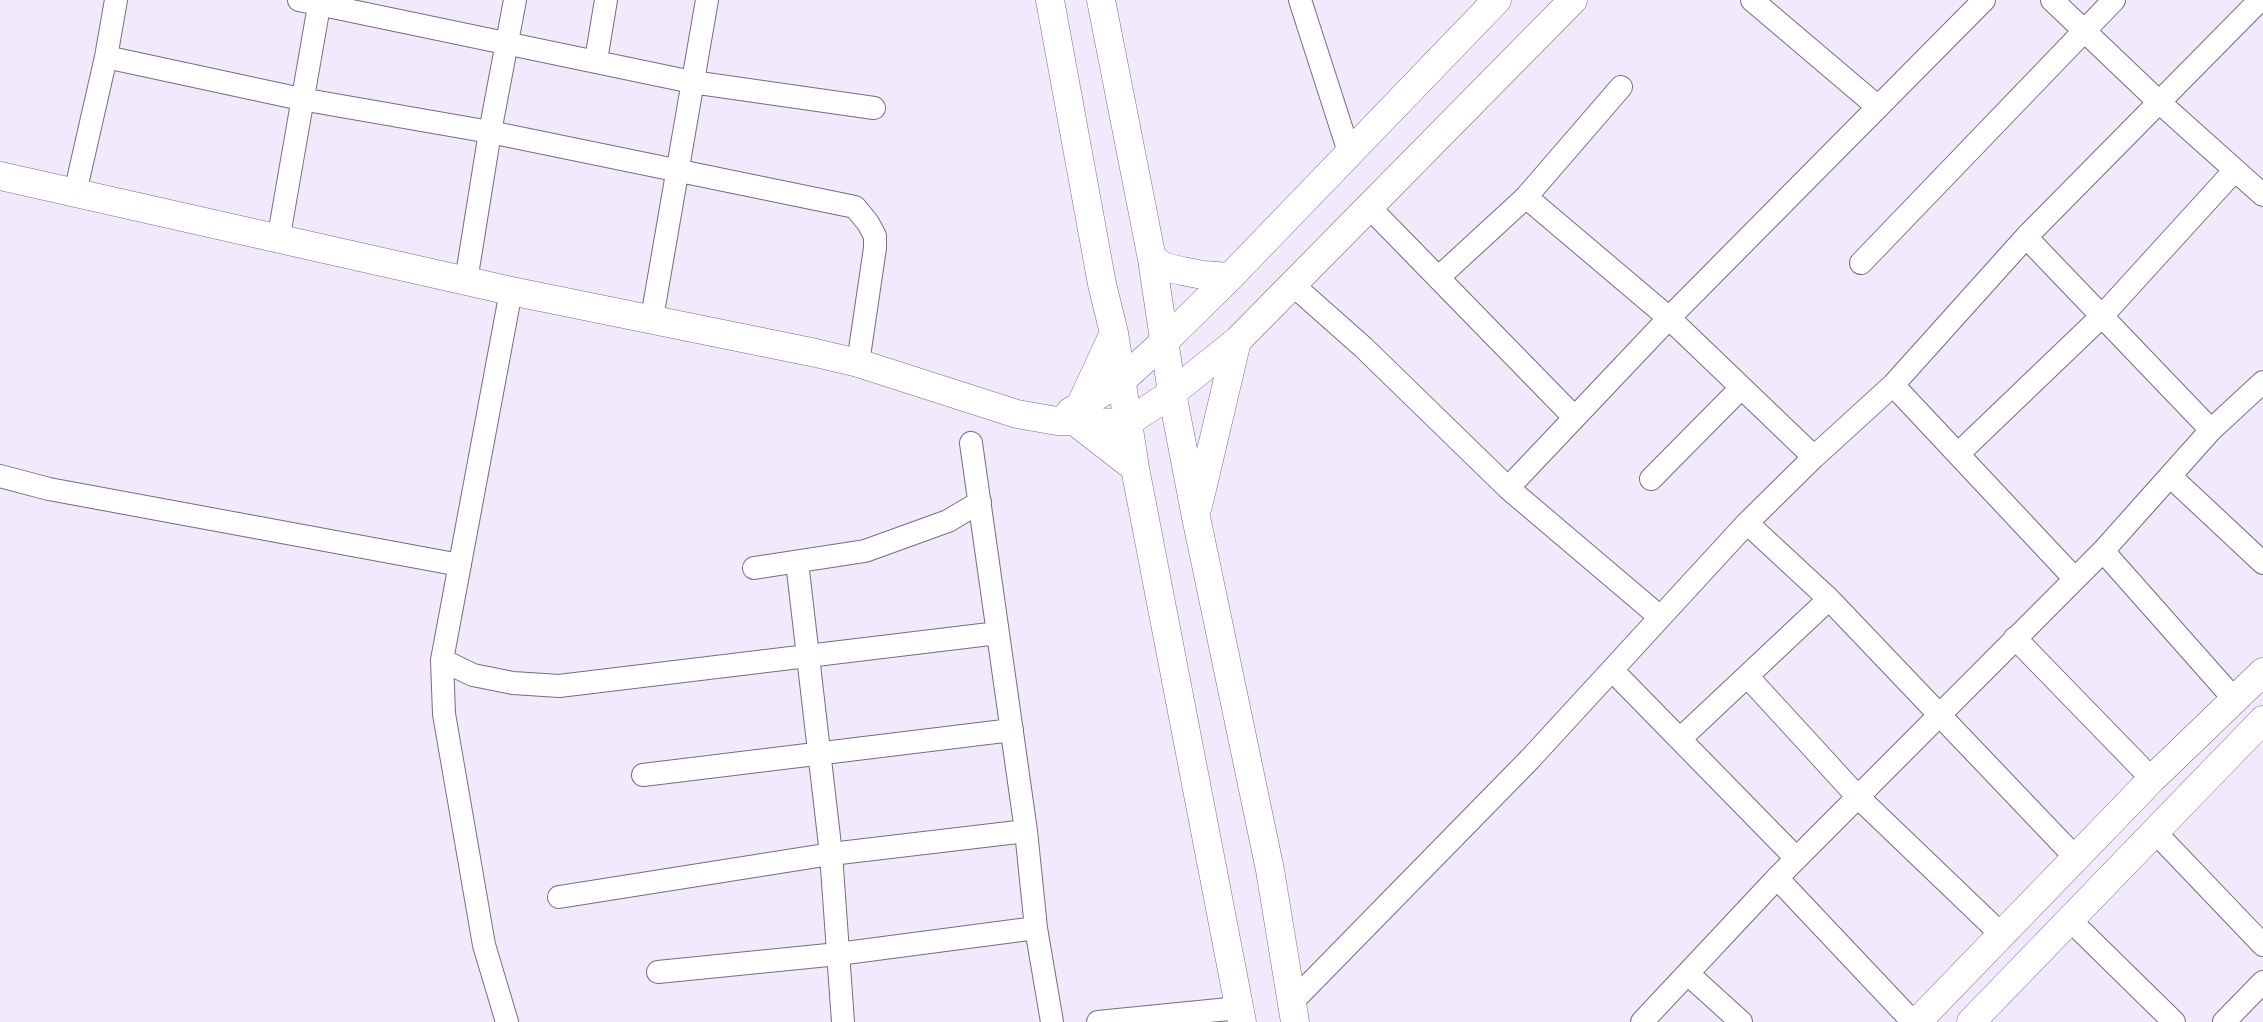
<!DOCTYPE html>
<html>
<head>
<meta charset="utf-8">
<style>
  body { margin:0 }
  canvas { display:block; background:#f2e9fd }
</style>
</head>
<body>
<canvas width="2263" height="1022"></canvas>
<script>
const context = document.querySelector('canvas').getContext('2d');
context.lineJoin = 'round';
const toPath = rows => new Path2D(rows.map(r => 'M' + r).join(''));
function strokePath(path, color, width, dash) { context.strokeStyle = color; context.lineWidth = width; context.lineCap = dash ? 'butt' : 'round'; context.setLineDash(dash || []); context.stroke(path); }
const minor = toPath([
  [299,0,692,82,874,108],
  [1300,0,1349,152],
  [1752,0,1878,107],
  [2052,0,2159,102,2263,195],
  [106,57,301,99,490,132,855,207,868,223,875,236,875,248,858,363],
  [596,60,606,0],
  [75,193,106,57,116,0],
  [1526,197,1669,318,1814,457],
  [1369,207,1574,417],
  [2026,237,2211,430],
  [278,241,320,0],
  [1861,263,2114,0],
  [1438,278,1526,197,1621,87],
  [466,281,490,132,515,0],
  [1293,285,1363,347,1508,488,1660,617],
  [652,318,707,0],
  [1893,385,2075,579],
  [971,443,1026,831,1036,928,1052,1022],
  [1958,454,2102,316,2235,170],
  [0,476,49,489,460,565],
  [2170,476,2263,563],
  [1651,479,1741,388],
  [1508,488,1669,318,1984,0],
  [1747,523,1829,599,2076,858],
  [2103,551,2235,700],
  [797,562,831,854,843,1022],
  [754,568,865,551,948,521,980,502],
  [2015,638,2152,779],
  [442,660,473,675,513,683,559,686,998,633],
  [1612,670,1796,858],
  [1747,676,1857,796,2002,935],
  [1680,739,1829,599],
  [643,775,1012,730],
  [2155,832,2263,945],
  [1777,878,1913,1022],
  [559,897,831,854,1026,831],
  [2070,920,2174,1022],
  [658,972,838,954,1036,928],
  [1688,974,1741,1022],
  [1292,1002,1530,759,1747,523,1814,457,1893,385,2026,237,2260,0],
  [507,1022,484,945,444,714,442,660,511,291],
  [1098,1022,1239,1008],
  [1642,1022,1777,878,2103,551,2211,430,2263,382],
  [2224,1022,2263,982]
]);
const tertiary = toPath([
  [1917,1022,2152,779,2263,672],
  [1971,1022,2263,720]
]);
const secondary = toPath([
  [0,176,511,291,816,353,858,363,1017,414,1057,421,1127,423,1172,393,1237,341,1573,0],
  [1070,412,1120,382,1165,341,1230,277,1497,0]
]);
const primary = toPath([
  [1050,0,1102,284,1114,333,1135,468,1242,1022],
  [1101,0,1152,259,1172,393,1196,517,1270,870,1295,1022],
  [1152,259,1165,267,1182,271,1203,275,1230,277],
  [1081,404,1114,333],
  [1077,423,1135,468],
  [1198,506,1237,341]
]);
strokePath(minor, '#776c81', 24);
strokePath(tertiary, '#776c81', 29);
strokePath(secondary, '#776c81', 29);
strokePath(primary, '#776c81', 29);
strokePath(minor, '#fff', 22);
strokePath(tertiary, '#fff', 28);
strokePath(secondary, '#fff', 28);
strokePath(primary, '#fff', 28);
</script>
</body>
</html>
